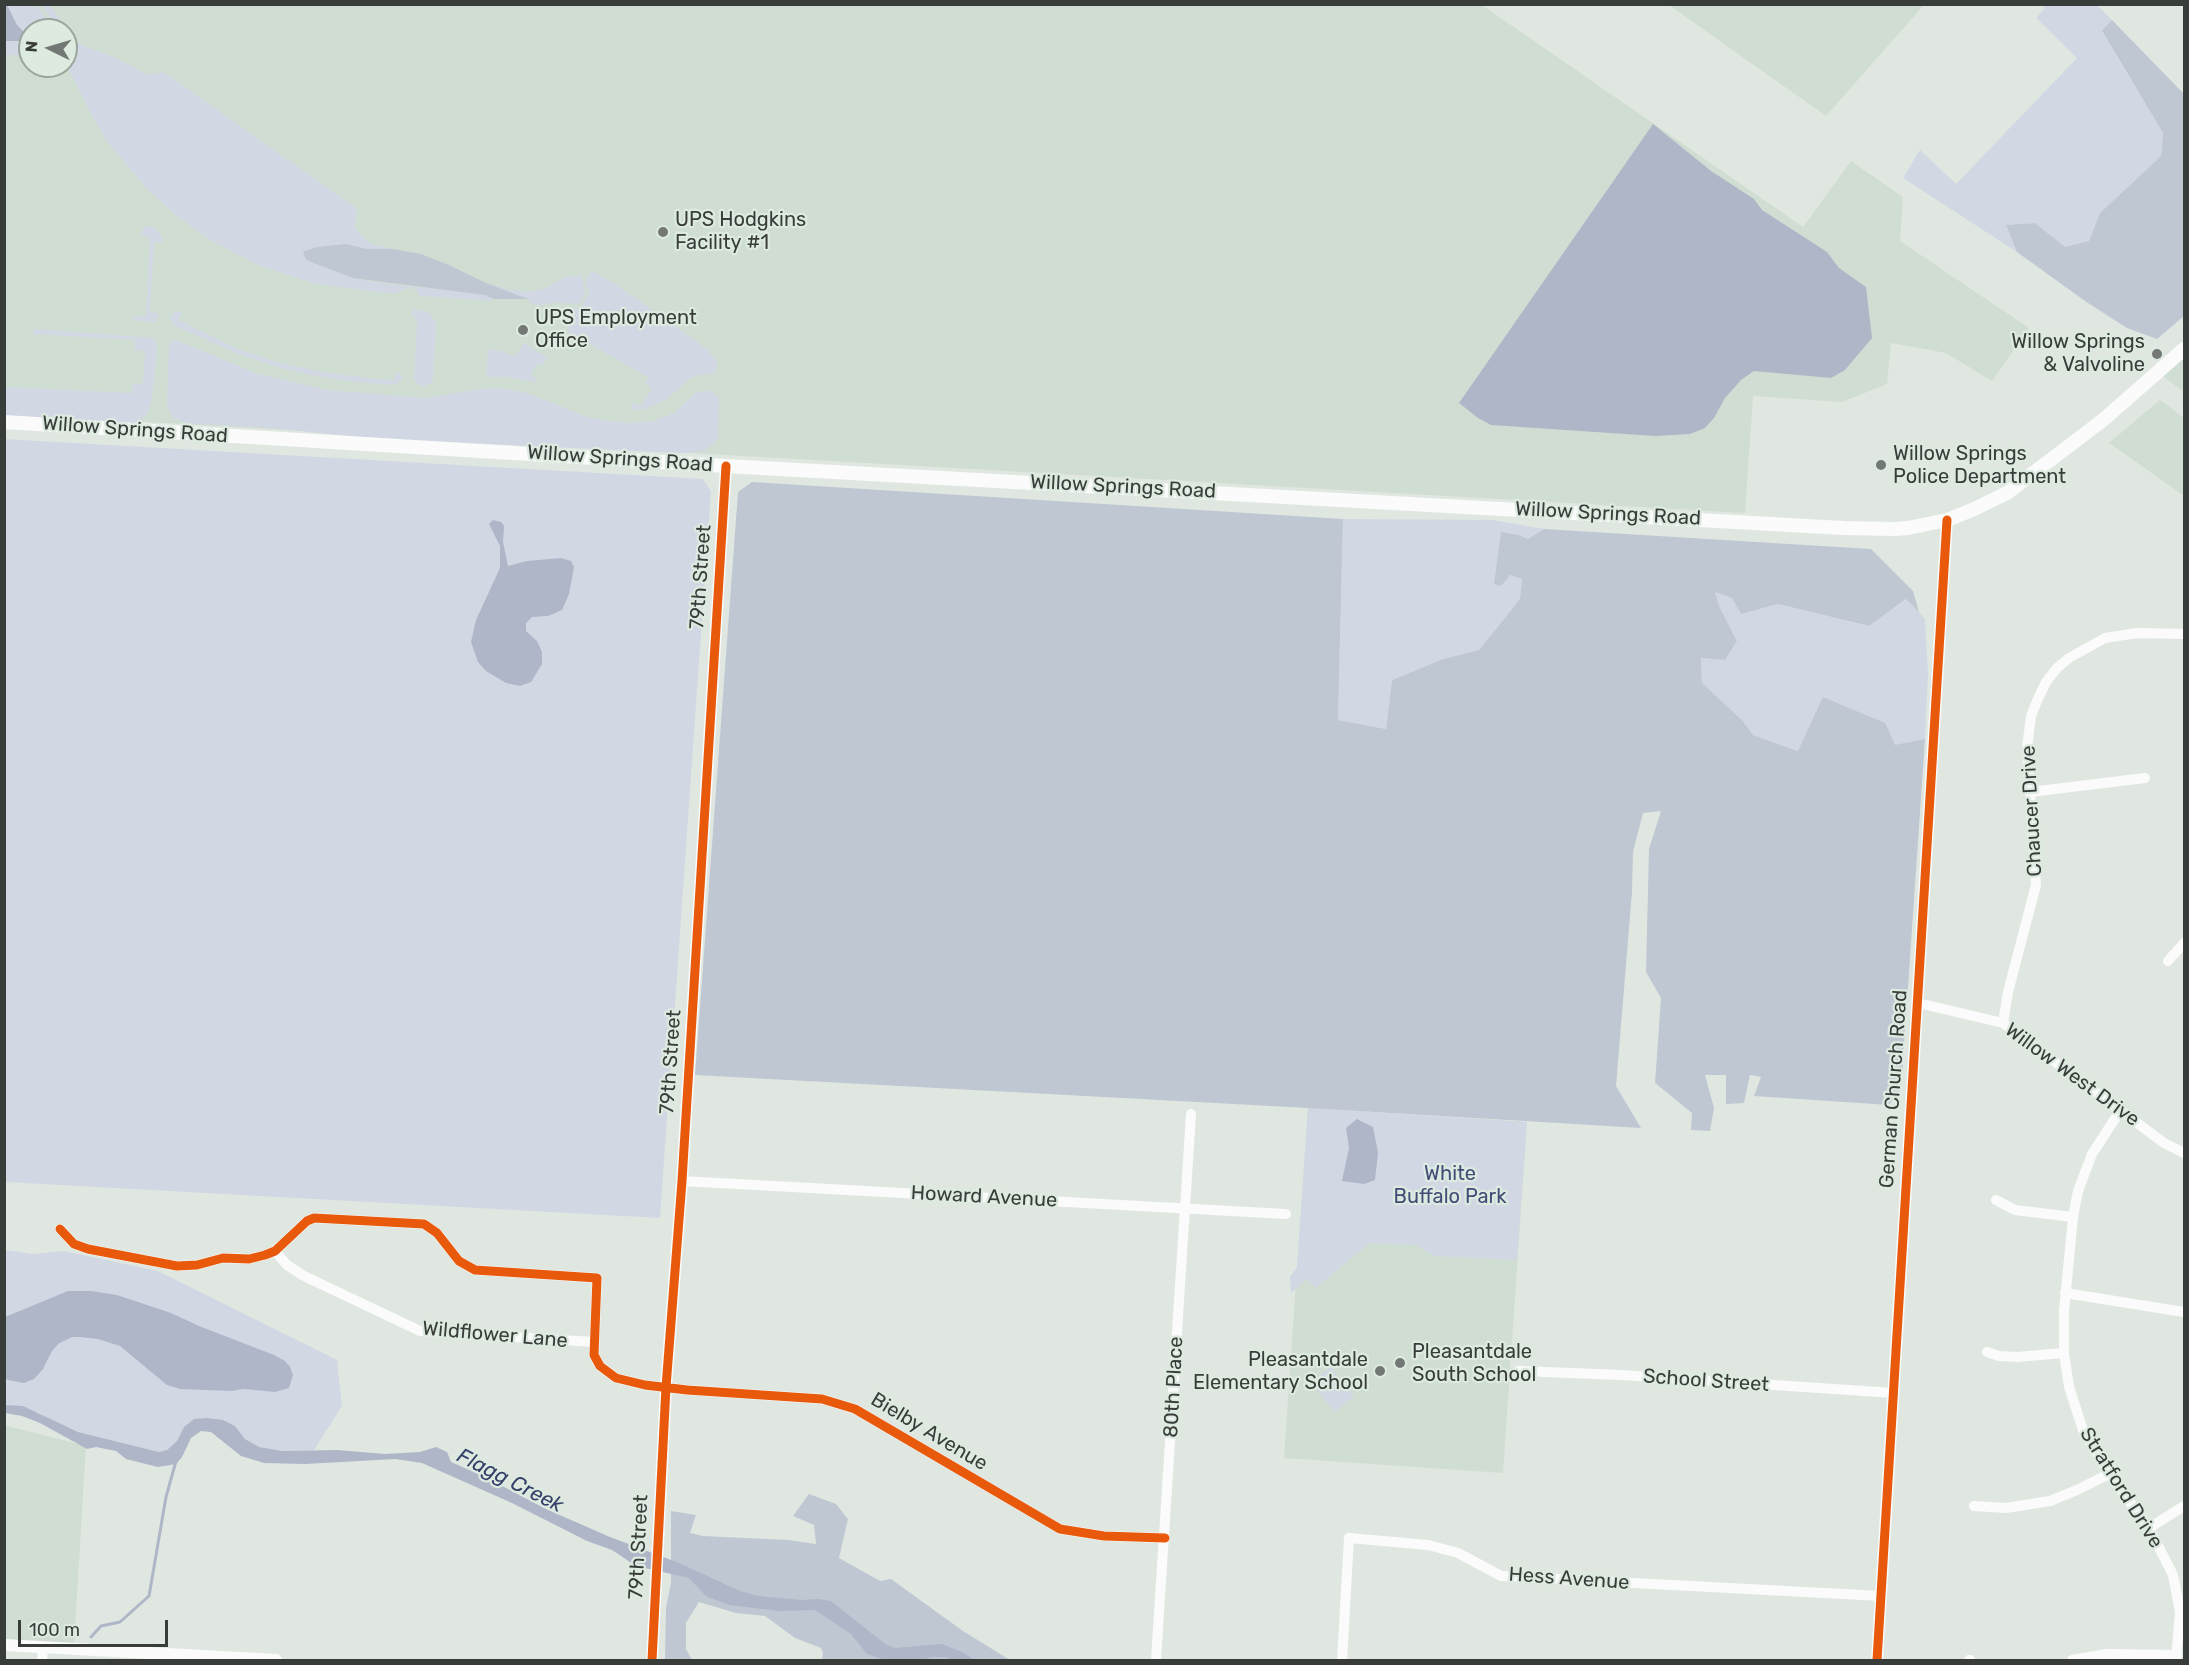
<!DOCTYPE html>
<html>
<head>
<meta charset="utf-8">
<style>
  body { margin:0 }
  #map { position:relative; width:2189px; height:1665px; overflow:hidden; background:#e0e7e1; font-family:Rubik,sans-serif }
  canvas { display:block }
  .frame { position:absolute; inset:0; border:6px solid #383d39; pointer-events:none }
  .north { position:absolute; left:18px; top:18px; width:60px; height:60px; box-sizing:border-box; background:#ddeae0; border:2px solid #9ba59d; border-radius:50%; rotate:275deg; font-size:16px; font-weight:700; line-height:24px; text-align:center; color:#383d39 }
  .north::after { content:''; display:block; margin:auto; width:21px; height:27px; background:#737874; clip-path:polygon(50% 0,100% 100%,50% 72%,0 100%) }
  .scale { position:absolute; left:18px; top:1620px; width:150px; height:27px; box-sizing:border-box; border:3px solid #383d39; border-top:0; padding-left:8px; font-size:18px; line-height:21px; white-space:nowrap; color:#383d39; -webkit-text-stroke:4px #ddeae0; paint-order:stroke }
</style>
</head>
<body>
<div id="map">
<canvas width="2189" height="1665"></canvas>
<div class="frame"></div>
<div class="north">N</div>
<div class="scale">100 m</div>
</div>
<script>
const context = document.querySelector('canvas').getContext('2d');
context.lineJoin = 'round';
function fill(path, color) { context.fillStyle = color; context.fill(path, 'evenodd'); }
const toPath = rows => new Path2D(rows.map(r => 'M' + r).join(''));
function strokePath(path, color, width, dash) { context.strokeStyle = color; context.lineWidth = width; context.lineCap = dash ? 'butt' : 'round'; context.setLineDash(dash || []); context.stroke(path); }
function write(font, color, halo, rows, align = 'center') {
  context.font = font + ' Rubik,sans-serif'; context.lineWidth = 4.5; context.setLineDash([]); context.textBaseline = 'middle'; context.strokeStyle = halo; context.fillStyle = color; for (const [text, x, y, turn = 0] of rows) {
    context.save(); context.translate(x, y); context.rotate((+turn || 0) * Math.PI / 180); context.textAlign = isNaN(turn) ? turn : align; if (halo) context.strokeText(text, 0, 0); context.fillText(text, 0, 0); context.restore();
  }
}
fill(toPath([
  [5,4,1482,5,1803,227,1851,161,1903,197,1900,241,2029,328,1992,381,1946,353,1891,343,1887,384,1842,402,1753,396,1745,513,5,414],
  [30,30,66,30,66,66,30,66],
  [1669,5,1924,5,1826,116],
  [2184,356,2184,392,2163,376],
  [2160,400,2184,418,2184,496,2109,443],
  [1308,1108,1527,1122,1503,1473,1284,1458],
  [4,1425,86,1446,74,1645,5,1640]
]), '#d0ddd2');
fill(toPath([
  [7,5,37,5,55,30,30,30,30,56,5,55,4,41,23,42,26,41,26,36,17,25],
  [42,5,50,5,73,39,82,45,116,58,148,75,164,72,357,209,355,228,360,234,372,244,393,249,367,249,346,244,306,261,353,278,372,282,486,295,494,299,491,301,420,296,416,289,407,288,395,294,317,284,263,267,210,240,177,216,147,189,107,141,91,114,66,64,66,30,59,30],
  [2042,5,2097,5,2112,20,2102,32,2163,133,2161,156,2100,213,2089,241,2065,247,2035,223,2006,225,2017,252,1903,178,1920,150,1956,184,2077,58,2036,18,2045,8],
  [147,226,153,227,163,238,162,242,154,242,150,312,158,313,158,316,156,321,152,322,133,320,134,316,146,316,150,238,142,235,143,229],
  [592,271,611,281,708,350,718,363,715,372,692,377,665,400,648,407,648,409,631,410,630,408,633,403,641,406,652,389,645,384,649,378,568,331,568,326,560,319,554,307,580,309,589,293,585,282],
  [582,276,585,294,579,304,554,302,551,306,546,302,542,306,532,304,528,299,486,283,510,290,528,292,544,289,565,277],
  [413,309,429,312,436,323,433,379,431,383,424,386,417,384,414,380,417,322,411,313],
  [176,311,182,313,178,320,192,327,240,350,276,362,321,372,376,379,394,380,396,372,401,375,402,380,395,385,357,382,315,376,277,367,239,354,173,325,170,317],
  [34,329,154,338,157,344,156,362,152,398,148,412,142,419,131,424,54,418,5,416,4,387,132,393,133,383,143,384,145,351,135,350,135,340,34,334,31,347],
  [174,339,258,374,328,390,425,398,482,389,502,388,527,393,587,417,610,421,631,423,651,421,652,422,674,413,696,393,709,390,719,397,718,437,715,443,705,450,687,453,673,453,367,438,272,428,186,423,174,418,167,405,169,344],
  [524,343,547,358,543,365,538,363,531,374,537,380,535,382,507,377,486,377,488,350,490,349,502,351,515,357],
  [4,439,703,479,711,491,660,1218,5,1182],
  [1343,519,1492,520,1544,529,1528,539,1519,535,1510,575,1522,579,1520,599,1479,650,1443,659,1392,680,1386,729,1338,720],
  [1715,592,1732,598,1741,614,1778,604,1868,626,1907,599,1925,619,1928,672,1925,739,1895,746,1799,751,1753,735,1742,720,1702,683,1701,658,1725,660,1737,641,1719,606],
  [1308,1108,1527,1122,1517,1260,1434,1256,1416,1245,1369,1243,1316,1288,1307,1279,1291,1293,1290,1277,1297,1267],
  [4,1250,33,1254,64,1251,158,1271,337,1360,342,1406,314,1450,282,1451,258,1447,245,1439,235,1426,207,1418,194,1420,184,1427,177,1441,167,1450,159,1452,78,1432,56,1423,38,1412,5,1405],
  [1331,1367,1354,1396,1335,1412,1311,1383]
]), '#d1d8e4');
fill(toPath([
  [2112,20,2184,94,2184,316,2157,339,2127,328,2085,301,2017,252,2006,225,2035,223,2065,247,2089,241,2100,213,2161,156,2163,133,2102,31],
  [346,244,367,249,393,249,421,254,451,266,486,283,528,299,494,299,485,295,353,278,306,260,303,252,317,247],
  [752,482,1343,519,1338,720,1386,729,1392,680,1443,659,1479,650,1520,599,1522,579,1510,575,1501,586,1494,584,1501,532,1519,535,1528,539,1544,529,1871,549,1913,591,1919,612,1906,599,1869,626,1778,604,1741,614,1732,598,1715,592,1719,606,1737,641,1725,660,1701,658,1702,683,1742,720,1753,735,1798,751,1823,697,1885,723,1895,745,1925,739,1901,1089,1889,1105,1754,1096,1761,1077,1750,1075,1744,1103,1726,1104,1726,1075,1705,1075,1714,1108,1710,1131,1691,1130,1692,1113,1655,1083,1661,998,1646,972,1649,849,1661,811,1643,813,1633,852,1632,892,1616,1086,1641,1128,1308,1108,695,1075,738,492],
  [809,1494,836,1504,848,1519,839,1558,880,1581,891,1579,963,1631,1010,1660,822,1660,823,1653,821,1648,795,1638,765,1616,736,1613,699,1602,686,1623,686,1649,692,1660,665,1660,666,1608,671,1583,671,1511,696,1515,690,1533,703,1536,788,1540,816,1544,814,1525,793,1516]
]), '#bfc7d3');
fill(toPath([
  [5,4,7,5,17,25,25,33,26,41,5,41],
  [1653,124,1711,171,1754,199,1762,210,1827,252,1839,268,1866,287,1872,338,1845,370,1831,378,1754,371,1741,380,1725,398,1714,418,1705,428,1690,434,1655,436,1491,425,1478,418,1459,403],
  [493,520,501,522,504,526,503,542,508,566,527,561,561,558,571,561,574,567,569,594,562,610,548,616,532,617,526,623,526,631,537,641,542,652,542,664,531,682,520,686,506,683,486,671,478,662,471,642,476,620,500,568,500,546,489,524],
  [1357,1119,1373,1127,1378,1153,1375,1180,1364,1184,1342,1181,1349,1148,1346,1128],
  [68,1291,91,1291,117,1295,171,1313,199,1326,274,1355,285,1361,290,1367,293,1375,289,1388,275,1392,244,1389,231,1391,180,1389,167,1385,120,1346,98,1339,80,1337,72,1337,58,1344,52,1351,43,1369,34,1379,24,1383,8,1380,5,1378,5,1317],
  [4,1405,23,1406,78,1432,159,1452,167,1450,177,1441,184,1427,194,1419,207,1418,223,1420,235,1426,245,1439,259,1447,282,1451,337,1450,385,1454,420,1452,436,1447,447,1452,451,1462,485,1477,546,1509,610,1537,679,1563,740,1591,758,1596,802,1600,818,1599,831,1601,885,1644,895,1648,942,1644,962,1652,975,1660,953,1660,945,1657,932,1657,922,1660,886,1660,867,1654,851,1634,815,1610,779,1611,729,1605,706,1596,689,1578,636,1566,612,1550,587,1541,512,1503,422,1463,395,1459,305,1464,264,1463,241,1456,211,1432,201,1431,191,1438,182,1457,176,1464,158,1467,126,1459,116,1451,96,1447,87,1449,40,1423,22,1416,5,1413]
]), '#aeb6c8');
strokePath(toPath([
  [91,1637,101,1626,120,1622,149,1596,166,1497,176,1461]
]), '#aeb6c8', 3);
strokePath(toPath([
  [2030,792,2145,778],
  [2168,961,2184,943],
  [1918,1003,2003,1023,2164,1143,2184,1153],
  [2003,1023,2008,992,2036,885,2027,748,2031,716,2037,701,2046,682,2057,668,2069,658,2105,638,2137,633,2184,634],
  [2120,1111,2092,1154,2078,1191,2073,1217,2064,1311,2064,1353,2069,1387,2083,1430,2109,1474,2149,1528,2173,1575,2180,1612,2176,1660],
  [682,1181,1286,1214],
  [1996,1200,2015,1210,2073,1217],
  [60,1229,74,1244,88,1249,177,1266,197,1265,223,1258,249,1259,265,1255,275,1251,307,1221,314,1218,424,1224,437,1233,459,1261,475,1270,597,1278,594,1355,600,1366,616,1378,645,1385,687,1390,822,1399,855,1409,1060,1529,1104,1536,1165,1538],
  [275,1251,287,1265,304,1276,420,1331,593,1342],
  [2065,1293,2184,1312],
  [1987,1352,1999,1356,2017,1357,2064,1353],
  [1519,1371,1622,1375,1894,1393],
  [1974,1506,2006,1508,2050,1501,2077,1490,2109,1474],
  [2149,1528,2184,1506],
  [42,1660,43,1647],
  [1156,1660,1191,1114],
  [1342,1660,1349,1538,1428,1545,1458,1553,1501,1576,1881,1596],
  [1969,1660,1970,1660],
  [2072,1660,2107,1654,2177,1655]
]), '#fafbfa', 10);
strokePath(toPath([
  [4,1645,276,1660],
  [652,1660,666,1387,682,1181,726,466],
  [1877,1660,1947,520]
]), '#fafbfa', 12);
strokePath(toPath([
  [4,422,726,466,1843,528,1894,529,1908,528,1947,520,1972,510,2007,493,2103,420,2184,349]
]), '#fafbfa', 14);
strokePath(toPath([
  [60,1229,74,1244,88,1249,177,1266,197,1265,223,1258,249,1259,265,1255,275,1251,307,1221,314,1218,424,1224,437,1233,459,1261,475,1270,597,1278,594,1355,600,1366,616,1378,645,1385,687,1390,822,1399,855,1409,1060,1529,1104,1536,1165,1538],
  [652,1660,666,1387,682,1181,726,466],
  [1877,1660,1947,520]
]), '#e8590c', 9);
for (const [x, y, r, color] of [
  [663,232,6,"#737874"],
  [523,330,6,"#737874"],
  [2157,354,6,"#737874"],
  [1881,465,6,"#737874"],
  [1400,1363,6,"#737874"],
  [1380,1371,6,"#737874"]
]) { const dot = new Path2D(); dot.arc(x, y, r, 0, 2 * Math.PI); context.fillStyle = color; context.fill(dot); strokePath(dot, '#ddeae0', 2); }
write('20px', '#383d39', '#ddeae0', [
  ["UPS Hodgkins",675,220],
  ["Facility #1",675,243],
  ["UPS Employment",535,318],
  ["Office",535,341],
  ["Willow Springs",2145,342,"right"],
  ["& Valvoline",2145,365,"right"],
  ["Willow Springs",1893,454],
  ["Police Department",1893,477],
  ["Pleasantdale",1412,1352],
  ["South School",1412,1375],
  ["Pleasantdale",1368,1360,"right"],
  ["Elementary School",1368,1383,"right"]
], 'left');
write('20px', '#383d39', '#ddeae0', [
  ["Willow Springs Road",135,430,4],
  ["Willow Springs Road",620,459,4],
  ["Willow Springs Road",1123,487,3],
  ["Willow Springs Road",1608,514,3],
  ["79th Street",701,577,-86],
  ["Chaucer Drive",2032,811,-93],
  ["79th Street",671,1062,-86],
  ["Willow West Drive",2072,1075,36],
  ["German Church Road",1894,1089,-86],
  ["Howard Avenue",984,1197,3],
  ["Wildflower Lane",495,1335,5],
  ["School Street",1706,1381,4],
  ["80th Place",1174,1387,-87],
  ["Bielby Avenue",929,1432,31],
  ["Stratford Drive",2121,1488,58],
  ["79th Street",639,1547,-87],
  ["Hess Avenue",1569,1579,4]
]);
write('20px', '#424d77', '#ddeae0', [
  ["White",1450,1174],
  ["Buffalo Park",1450,1197]
]);
write('italic 21px', '#353f69', '#ddeae0', [
  ["Flagg Creek",510,1481,27]
]);
</script>
</body>
</html>
